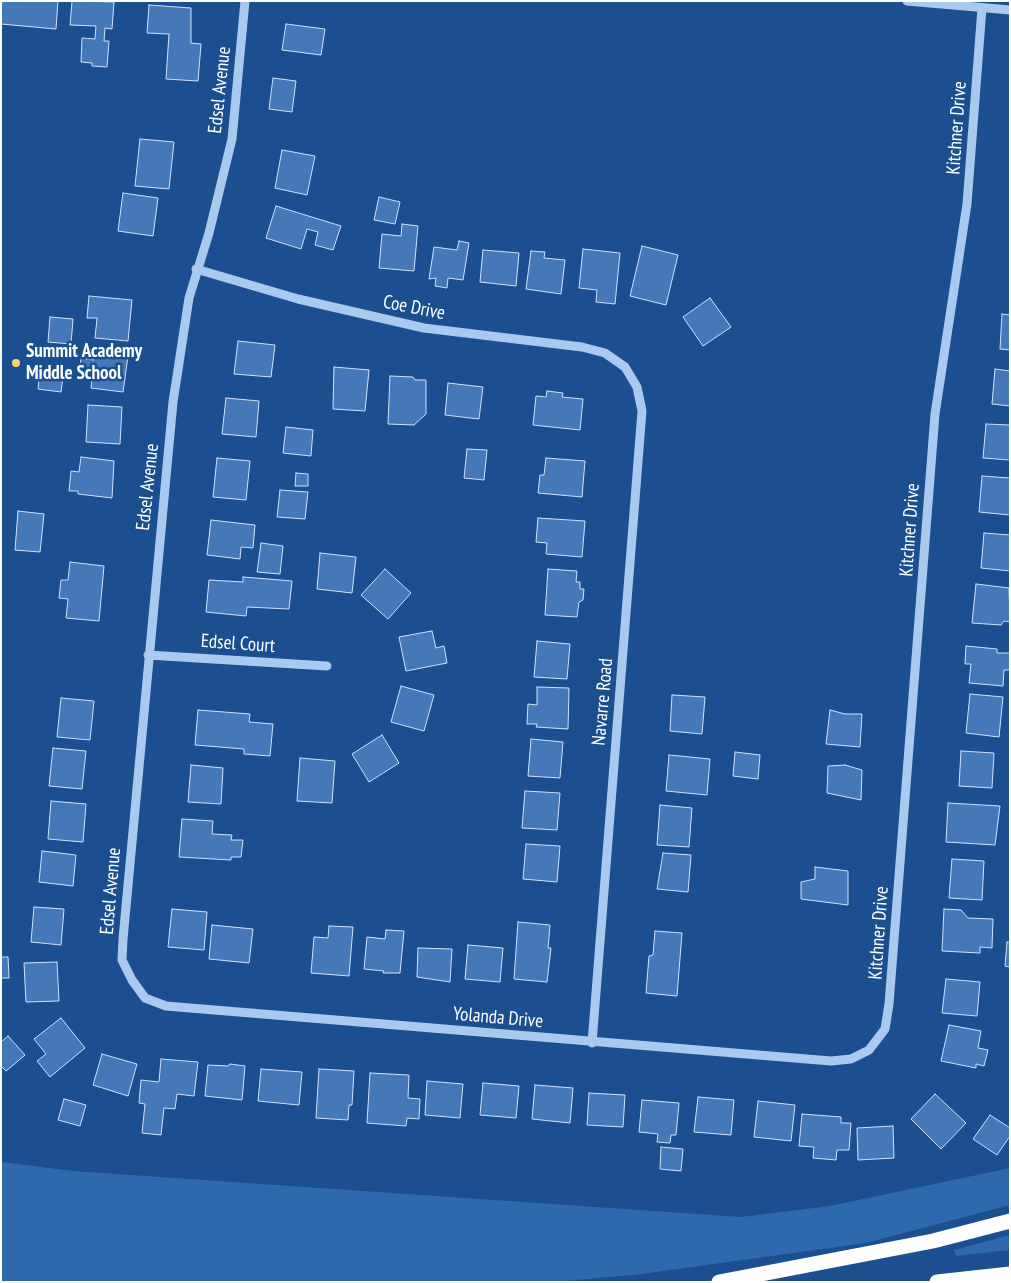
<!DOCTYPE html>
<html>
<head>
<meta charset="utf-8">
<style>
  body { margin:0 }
  #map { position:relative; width:1011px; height:1283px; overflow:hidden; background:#1b4f8f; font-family:"PT Sans Narrow",sans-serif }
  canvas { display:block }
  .frame { position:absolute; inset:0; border:2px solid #fff; pointer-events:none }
</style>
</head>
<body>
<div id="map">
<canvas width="1011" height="1283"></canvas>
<div class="frame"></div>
</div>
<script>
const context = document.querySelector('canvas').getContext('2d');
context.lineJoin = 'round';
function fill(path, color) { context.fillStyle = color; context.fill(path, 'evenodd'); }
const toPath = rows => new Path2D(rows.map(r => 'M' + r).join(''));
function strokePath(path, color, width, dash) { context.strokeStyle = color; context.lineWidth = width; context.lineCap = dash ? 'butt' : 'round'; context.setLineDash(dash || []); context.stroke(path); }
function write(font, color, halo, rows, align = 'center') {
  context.font = font + ' "PT Sans Narrow",sans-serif'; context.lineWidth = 5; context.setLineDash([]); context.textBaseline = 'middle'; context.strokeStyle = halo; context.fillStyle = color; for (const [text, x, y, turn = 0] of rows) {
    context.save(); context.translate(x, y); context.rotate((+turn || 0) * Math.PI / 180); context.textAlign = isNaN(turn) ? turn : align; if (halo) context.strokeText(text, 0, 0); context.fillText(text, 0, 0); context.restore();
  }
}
fill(toPath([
  [1,1162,73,1171,741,1217,830,1206,1010,1168,1010,1205,866,1243,634,1275,553,1282,1,1282],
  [1010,1235,1010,1250,956,1256,954,1250]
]), '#2e69ad');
const building = toPath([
  [1,1,58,1,56,29,1,24,1,1],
  [72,1,114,2,112,29,105,28,104,41,109,41,107,67,92,66,92,63,81,62,82,38,95,39,96,26,70,25,72,1],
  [149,5,191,8,191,43,201,44,198,81,166,79,169,34,147,33,149,5],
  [286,24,325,29,321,55,282,50,286,24],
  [273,78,296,81,292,112,269,109,273,78],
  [140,139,174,142,169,189,135,186,140,139],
  [282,150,315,156,307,195,275,188,282,150],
  [123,193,158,198,153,236,118,231,123,193],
  [379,197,400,202,395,224,374,220,379,197],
  [276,206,341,226,333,250,315,245,318,232,307,229,301,249,266,238,276,206],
  [402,224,418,226,414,271,379,268,382,234,401,236,402,224],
  [459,241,469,243,463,280,448,278,447,288,435,286,436,278,429,279,434,247,457,250,459,241],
  [642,246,678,255,666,305,630,296,642,246],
  [583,249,620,253,615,304,596,302,597,290,579,288,583,249],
  [483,250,519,253,516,286,480,282,483,250],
  [531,251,545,252,544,258,565,260,561,294,526,289,531,251],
  [89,296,132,300,128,341,95,338,97,318,87,318,89,296],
  [710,298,731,327,703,346,683,317,710,298],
  [1002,314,1010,315,1010,350,1000,349,1002,314],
  [50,317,73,319,71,344,48,342,50,317],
  [238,341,275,345,271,377,234,374,238,341],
  [95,352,128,356,123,392,91,388,92,378,79,376,81,358,94,360,95,352],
  [334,367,369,370,365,411,333,409,334,367],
  [40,368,64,370,61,392,38,389,40,368],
  [995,369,1010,371,1010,406,992,404,995,369],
  [390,376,413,377,415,380,426,380,426,414,414,425,388,424,390,376],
  [448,383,483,387,479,419,445,415,448,383],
  [547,391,563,393,562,397,583,399,580,430,533,425,536,396,546,397,547,391],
  [226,398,259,401,256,437,222,434,226,398],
  [88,405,122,407,120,444,86,442,88,405],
  [986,424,1010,425,1010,460,983,458,986,424],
  [286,427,313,430,311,456,283,453,286,427],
  [467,449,487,450,484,480,464,478,467,449],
  [81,457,114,461,112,498,78,494,78,491,69,491,71,471,79,472,81,457],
  [217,458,250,461,246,500,213,497,217,458],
  [546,458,585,461,582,497,538,493,540,475,544,475,546,458],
  [296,473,308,474,308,486,295,486,296,473],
  [982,476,1010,478,1010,515,979,512,982,476],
  [280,490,308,492,305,519,277,517,280,490],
  [18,511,44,514,40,552,15,550,18,511],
  [538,518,585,521,582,557,546,554,547,543,536,542,538,518],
  [211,520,255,525,253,548,241,547,240,559,207,555,211,520],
  [984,533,1010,535,1010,571,981,568,984,533],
  [261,543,283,546,280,574,257,572,261,543],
  [320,553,356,557,352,593,317,589,320,553],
  [70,562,104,566,99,621,66,618,68,599,59,598,61,580,68,580,70,562],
  [385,569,411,593,388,619,361,595,385,569],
  [548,569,577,571,576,582,580,582,580,589,584,589,583,600,579,602,577,617,545,615,548,569],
  [243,577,292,581,289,609,247,607,246,616,206,612,209,580,243,582,243,577],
  [976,584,1009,588,1010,622,1004,621,1001,625,972,623,976,584],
  [432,631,436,648,444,646,447,663,406,671,399,637,432,631],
  [537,641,570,644,567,679,534,677,537,641],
  [966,646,997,649,997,653,1010,653,1010,670,1004,670,1003,686,969,683,971,664,965,664,966,646],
  [401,686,434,695,424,731,391,722,401,686],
  [537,687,569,688,568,729,536,727,537,724,527,724,528,704,537,705,537,687],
  [970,694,1003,697,999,737,966,733,970,694],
  [672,695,705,697,702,734,670,731,672,695],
  [61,698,94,701,90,740,57,737,61,698],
  [198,710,250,714,249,722,273,724,270,756,244,754,244,749,195,745,198,710],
  [830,710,845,714,862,714,860,747,826,744,830,710],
  [382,735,399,763,369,782,352,754,382,735],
  [531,739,563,742,560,778,528,776,531,739],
  [53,748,86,751,82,789,49,786,53,748],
  [961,751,994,753,992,788,959,786,961,751],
  [735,752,760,755,758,779,733,776,735,752],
  [669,755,710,759,707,795,666,791,669,755],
  [300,758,335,761,332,803,297,801,300,758],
  [191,765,223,768,221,804,188,802,191,765],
  [845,765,862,770,861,800,827,793,828,766,845,765],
  [525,791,560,793,557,830,522,828,525,791],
  [51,801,86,804,83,842,48,839,51,801],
  [948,803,1000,806,995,845,946,842,948,803],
  [660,805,692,808,689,847,657,845,660,805],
  [182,819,213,821,212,834,232,835,231,840,243,840,241,857,231,857,231,860,179,857,182,819],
  [526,844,560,846,557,882,523,879,526,844],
  [42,851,76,855,73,886,39,882,42,851],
  [663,853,691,855,688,892,657,889,663,853],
  [952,859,984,861,982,900,949,898,952,859],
  [815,867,848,871,848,905,801,899,801,882,815,879,815,867],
  [34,907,64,909,61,945,31,942,34,907],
  [172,909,207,912,204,950,168,947,172,909],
  [944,909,961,910,968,918,993,919,992,948,980,947,980,953,942,951,944,909],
  [518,922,550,925,548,948,551,948,547,982,514,979,518,922],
  [212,925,253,929,249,963,209,959,212,925],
  [329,926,353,927,349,976,311,973,314,937,328,938,329,926],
  [386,930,404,931,400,973,383,973,384,971,364,969,367,937,385,939,386,930],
  [655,931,682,933,677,996,646,993,649,956,653,955,655,931],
  [1007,942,1010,942,1010,967,1005,966,1007,942],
  [468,945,503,948,500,982,465,979,468,945],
  [418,948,452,949,450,982,417,977,418,948],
  [1,957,8,957,9,978,1,978,1,957],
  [57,962,59,1001,26,1002,24,963,57,962],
  [946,979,980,982,977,1016,942,1013,946,979],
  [61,1018,85,1048,50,1077,37,1061,46,1054,34,1039,61,1018],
  [949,1025,981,1031,978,1048,988,1050,984,1066,976,1064,976,1068,941,1061,949,1025],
  [8,1036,25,1055,6,1071,1,1066,1,1042,8,1036],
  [102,1054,137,1064,128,1096,93,1085,102,1054],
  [161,1059,198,1062,194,1096,177,1094,175,1109,164,1108,161,1135,142,1133,145,1104,139,1103,141,1080,159,1082,161,1059],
  [230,1064,245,1066,242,1100,205,1096,208,1065,228,1066,230,1064],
  [261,1069,302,1072,299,1105,258,1101,261,1069],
  [319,1069,354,1071,352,1105,349,1105,348,1120,316,1118,319,1069],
  [370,1073,409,1075,408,1098,420,1099,419,1119,407,1118,406,1126,367,1123,370,1073],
  [427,1081,463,1084,460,1118,425,1115,427,1081],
  [483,1083,519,1086,516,1118,480,1115,483,1083],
  [535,1085,573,1088,570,1123,532,1119,535,1085],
  [589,1093,625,1095,623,1127,587,1125,589,1093],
  [935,1094,966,1123,941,1149,911,1119,935,1094],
  [698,1097,734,1100,731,1135,694,1132,698,1097],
  [64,1099,86,1105,80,1126,58,1120,64,1099],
  [642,1100,679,1103,676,1135,671,1135,670,1143,657,1142,658,1134,639,1132,642,1100],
  [758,1101,795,1105,791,1141,754,1137,758,1101],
  [802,1114,841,1117,841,1123,851,1123,849,1150,837,1150,836,1160,813,1158,814,1147,799,1146,802,1114],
  [990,1115,1010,1128,1010,1136,997,1155,973,1139,990,1115],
  [893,1126,894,1158,858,1160,857,1128,893,1126],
  [661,1147,683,1149,681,1171,660,1169,661,1147]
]);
fill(building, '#4478b7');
strokePath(building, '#cfe3fa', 1);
strokePath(toPath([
  [245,1,232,139,209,233,189,298,173,402,123,939,122,960,132,980,145,998,166,1006,831,1061,851,1059,869,1050,885,1029,889,1004,935,414,967,204,982,8],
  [907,1,1010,10],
  [196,269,298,299,424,328,582,347,605,353,625,367,637,387,642,411,592,1043],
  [148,655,327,666]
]), '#a9c9ee', 9);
strokePath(toPath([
  [719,1282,933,1241,1010,1221],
  [937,1282,1010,1274]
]), '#fff', 15);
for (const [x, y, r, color] of [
  [16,363,5,"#ffd166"]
]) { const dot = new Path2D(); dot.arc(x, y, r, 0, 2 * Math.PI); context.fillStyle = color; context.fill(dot); strokePath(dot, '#1b4f8f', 2); }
write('19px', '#fff', '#1b4f8f', [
  ["Edsel Avenue",220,90,-84],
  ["Kitchner Drive",957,128,-86],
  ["Coe Drive",414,308,11],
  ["Edsel Avenue",148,487,-84],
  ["Kitchner Drive",910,530,-86],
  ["Edsel Court",238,644,4],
  ["Navarre Road",603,702,-85],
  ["Edsel Avenue",111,891,-85],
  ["Kitchner Drive",879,933,-86],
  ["Yolanda Drive",498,1018,5]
]);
write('bold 19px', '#fff', '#1b4f8f', [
  ["Summit Academy",26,352],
  ["Middle School",26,374]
], 'left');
</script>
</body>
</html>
